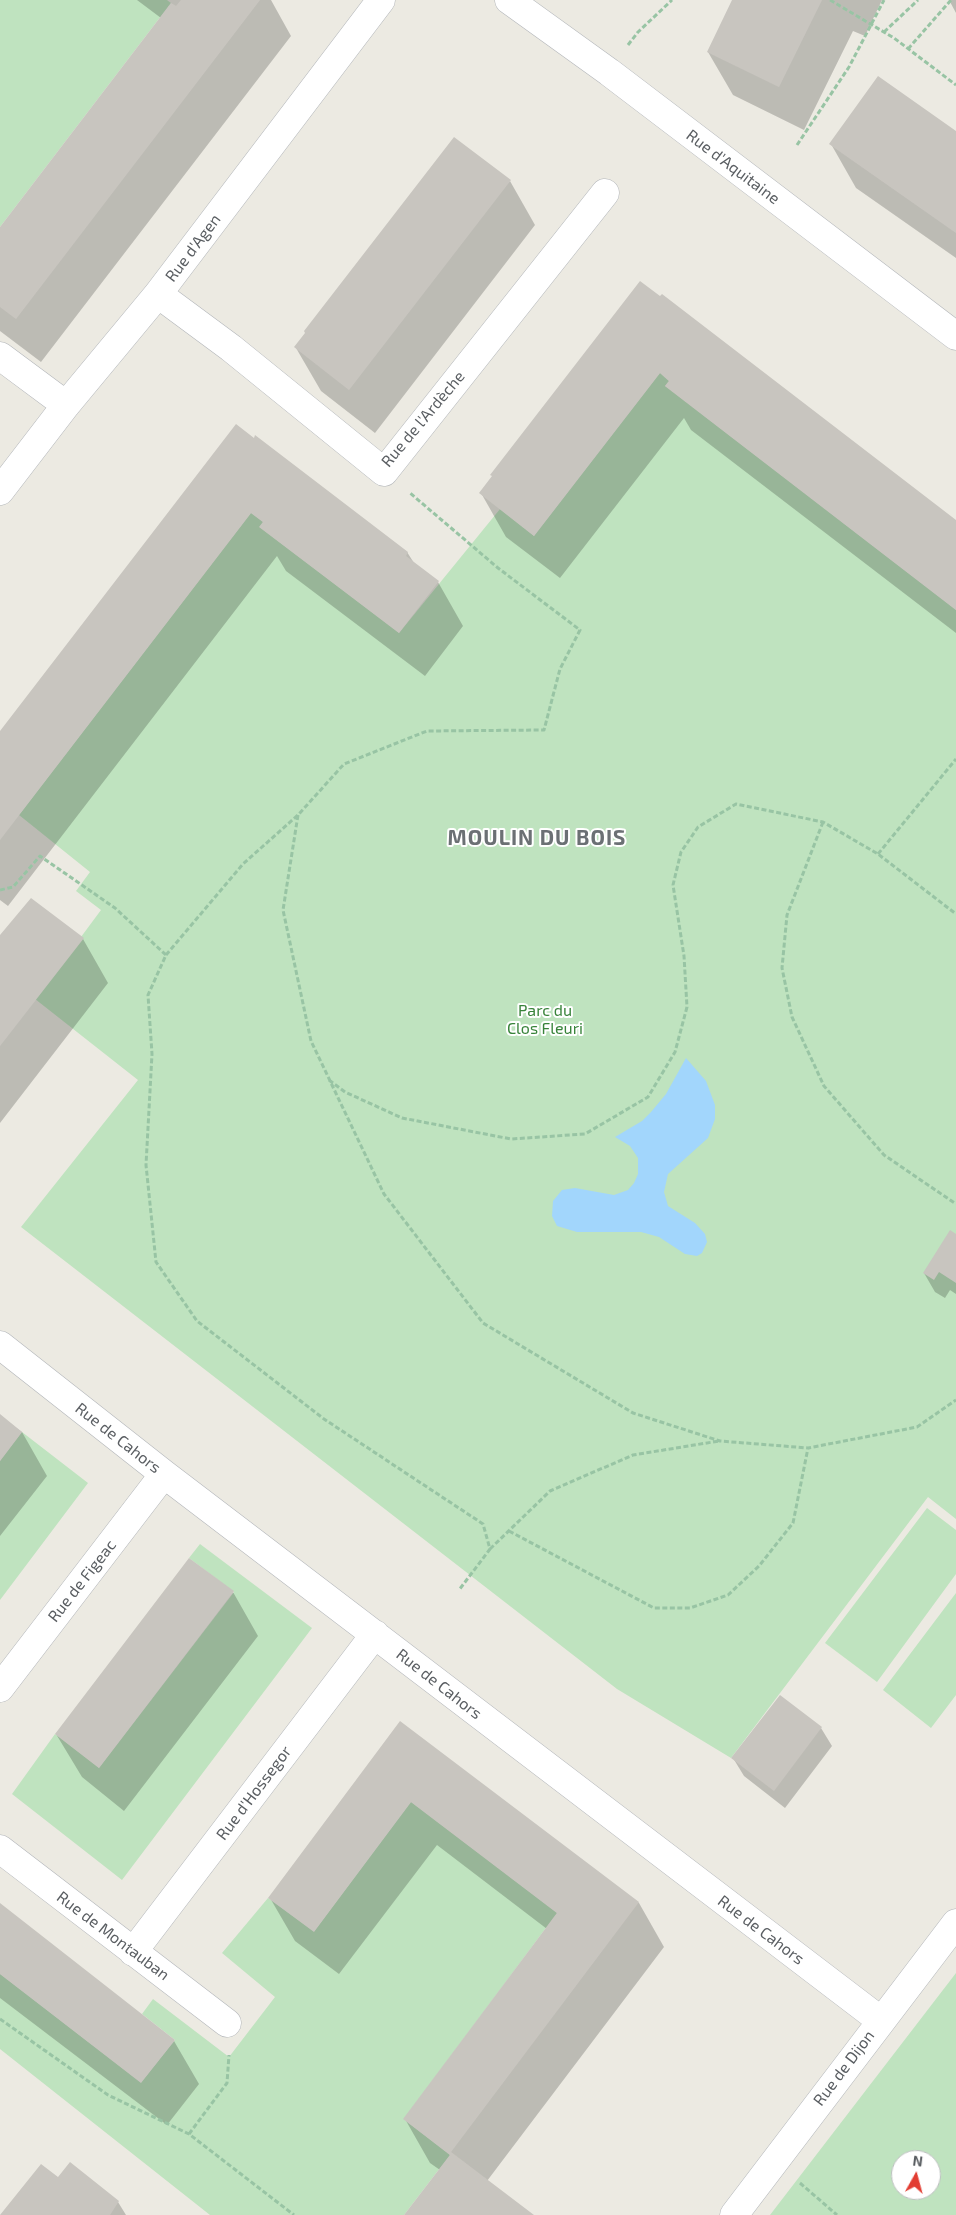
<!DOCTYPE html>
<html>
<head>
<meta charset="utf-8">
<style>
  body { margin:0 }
  #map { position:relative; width:956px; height:2215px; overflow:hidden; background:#eceae2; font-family:"Exo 2",sans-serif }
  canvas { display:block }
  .north { position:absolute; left:891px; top:2150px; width:50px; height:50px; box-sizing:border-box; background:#fff; border:1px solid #bdbfc0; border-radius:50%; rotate:7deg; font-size:14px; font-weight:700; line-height:20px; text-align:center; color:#5a5e62 }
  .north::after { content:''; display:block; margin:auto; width:18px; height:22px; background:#e23d32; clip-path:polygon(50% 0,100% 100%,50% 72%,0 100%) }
</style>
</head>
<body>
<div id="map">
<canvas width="956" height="2215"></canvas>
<div class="north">N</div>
</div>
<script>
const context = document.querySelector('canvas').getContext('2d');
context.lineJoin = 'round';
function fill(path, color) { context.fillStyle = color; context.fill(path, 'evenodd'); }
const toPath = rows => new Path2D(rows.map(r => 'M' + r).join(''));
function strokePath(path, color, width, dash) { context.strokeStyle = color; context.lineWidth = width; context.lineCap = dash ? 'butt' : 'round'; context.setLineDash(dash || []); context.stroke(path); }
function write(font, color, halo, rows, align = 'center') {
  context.font = font + ' "Exo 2",sans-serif'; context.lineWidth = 4; context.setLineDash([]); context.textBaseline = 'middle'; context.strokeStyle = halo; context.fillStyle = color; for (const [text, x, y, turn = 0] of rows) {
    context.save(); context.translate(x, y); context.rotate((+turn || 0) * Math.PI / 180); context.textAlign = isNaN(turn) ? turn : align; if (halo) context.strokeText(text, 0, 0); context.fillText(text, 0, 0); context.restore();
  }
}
fill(toPath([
  [0,0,167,0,171,3,0,227],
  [660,373,669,381,665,386,956,610,956,1519,928,1497,731,1758,617,1689,21,1227,138,1080,35,999,101,910,76,891,90,872,19,815,251,513,263,522,260,527,399,633,500,509,534,536],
  [22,1432,88,1483,0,1600,0,1461],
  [927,1508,956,1530,956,1574,877,1682,825,1643],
  [200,1544,312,1628,122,1880,12,1794,55,1734,99,1768,234,1592,189,1558],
  [956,1593,956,1695,931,1728,883,1690],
  [411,1802,557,1913,404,2119,450,2155,404,2215,210,2215,0,2049,0,1974,141,2082,175,2040,142,2014,153,1999,229,2057,275,1997,222,1953,268,1898,314,1931],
  [956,1973,956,2215,770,2215],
  [901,2160,931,2160,931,2190,901,2190]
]), '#bfe3bf');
fill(toPath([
  [686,1058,706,1081,715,1105,715,1119,708,1138,668,1174,664,1192,668,1206,695,1223,705,1234,707,1242,702,1253,697,1256,685,1254,659,1237,641,1232,577,1232,557,1226,552,1216,553,1201,562,1190,575,1188,614,1195,628,1190,634,1183,638,1174,638,1158,630,1146,615,1137,642,1121,651,1112,666,1094]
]), '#a2d6fc');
fill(toPath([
  [137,0,271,0,291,36,41,362,0,331,0,230,161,18],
  [734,0,882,0,865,36,853,31,804,130,733,95,708,52],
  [949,0,956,0,956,13],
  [956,132,956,258,856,188,831,144],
  [510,181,535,225,375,433,321,391,296,348],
  [640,282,956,522,956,633,691,430,684,418,560,578,506,537,481,493],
  [254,440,407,552,414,563,438,582,463,626,425,676,286,571,277,556,8,906,0,900,0,733],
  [0,937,83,939,108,983,0,1123],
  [956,1236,956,1294,950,1290,945,1298,935,1292,924,1273],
  [0,1416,22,1432,47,1476,0,1536],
  [233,1592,258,1636,124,1811,82,1777,56,1734],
  [401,1723,639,1903,664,1947,487,2181,532,2215,406,2215,440,2170,430,2163,405,2119,547,1929,437,1845,339,1974,295,1941,270,1898],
  [821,1728,832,1746,785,1808,744,1776,733,1758],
  [0,1905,174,2041,199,2084,167,2125,0,1998],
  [58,2178,118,2202,126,2215,1,2215]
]), '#0003');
fill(toPath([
  [181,0,260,0,16,319,0,307,0,227,171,3,176,6],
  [732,0,822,0,779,87,707,52],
  [878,76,956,131,956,233,829,144],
  [454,137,511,180,349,390,294,347,305,333,304,331],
  [640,281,660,296,662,294,956,520,956,610,665,386,669,381,660,373,534,536,479,493,492,476,490,475],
  [236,424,254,438,255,435,408,552,406,556,439,581,399,633,259,527,263,522,251,513,0,840,0,731],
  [31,898,84,938,0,1046,0,935],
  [950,1230,956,1234,956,1283,939,1272,934,1280,923,1273],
  [0,1414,22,1432,0,1461],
  [189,1558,234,1591,99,1768,55,1734],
  [780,1695,822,1727,774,1791,731,1758],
  [400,1721,639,1902,451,2152,534,2215,404,2215,450,2155,403,2119,557,1913,411,1802,314,1932,268,1898],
  [0,1903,175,2040,141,2083,0,1974],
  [70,2162,119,2201,110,2215,0,2215,41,2164,58,2177]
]), '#c8c5bf');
const street = toPath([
  [509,0,609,72,956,336],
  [158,294,231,348,384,472,605,193],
  [0,356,66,405],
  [0,491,66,405,158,294,381,0],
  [0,1345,164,1474,880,2020],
  [0,1688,164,1474],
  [0,1849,227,2023],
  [133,1952,375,1634],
  [734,2215,956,1923]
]);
strokePath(street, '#b2b5b9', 29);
strokePath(toPath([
  [830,0,894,38,956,85],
  [884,32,918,0],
  [628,45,638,32,672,0],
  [908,49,951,0],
  [797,145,849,67,884,0],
  [298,815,283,910,311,1041,384,1194,483,1323,633,1413,720,1441,808,1448,917,1427,956,1400],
  [823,822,787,915,782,968,792,1017,824,1086,884,1155,956,1204],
  [878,854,956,759],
  [0,890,13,887,40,856,115,908,166,955,148,995,152,1054,146,1165,156,1262,197,1321,324,1419,483,1524,490,1549,459,1590],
  [166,955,243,864,298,815,344,764,427,731,544,730,560,669,580,630,498,568,410,493],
  [329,1080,345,1092,402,1118,511,1139,585,1134,648,1097,675,1052,687,1007,684,956,673,885,681,852,698,827,736,804,823,822,878,854,956,914],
  [509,1531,654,1608,690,1608,728,1595,759,1566,793,1523,808,1448],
  [490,1549,550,1491,633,1455,719,1441],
  [0,2019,108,2095,189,2134,294,2215],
  [189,2134,227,2083,229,2055],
  [800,2183,837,2215]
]), '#98c4a4', 3, [5, 2.5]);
strokePath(street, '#fff', 28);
write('16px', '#5a5e62', '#fff', [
  ["Rue d'Aquitaine",733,167,37],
  ["Rue d'Agen",193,248,-53],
  ["Rue de l'Ardèche",423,419,-50],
  ["Rue de Cahors",118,1438,38],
  ["Rue de Figeac",82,1581,-52],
  ["Rue de Cahors",439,1684,38],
  ["Rue d'Hossegor",254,1793,-53],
  ["Rue de Cahors",761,1930,37],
  ["Rue de Montauban",113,1936,37],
  ["Rue de Dijon",844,2068,-53]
]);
write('16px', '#38833a', '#fff', [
  ["Parc du",545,1011],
  ["Clos Fleuri",545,1029]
]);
context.letterSpacing = '1px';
write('bold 21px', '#6b7074', '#fff', [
  ["MOULIN DU BOIS",537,838]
]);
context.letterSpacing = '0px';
</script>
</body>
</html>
